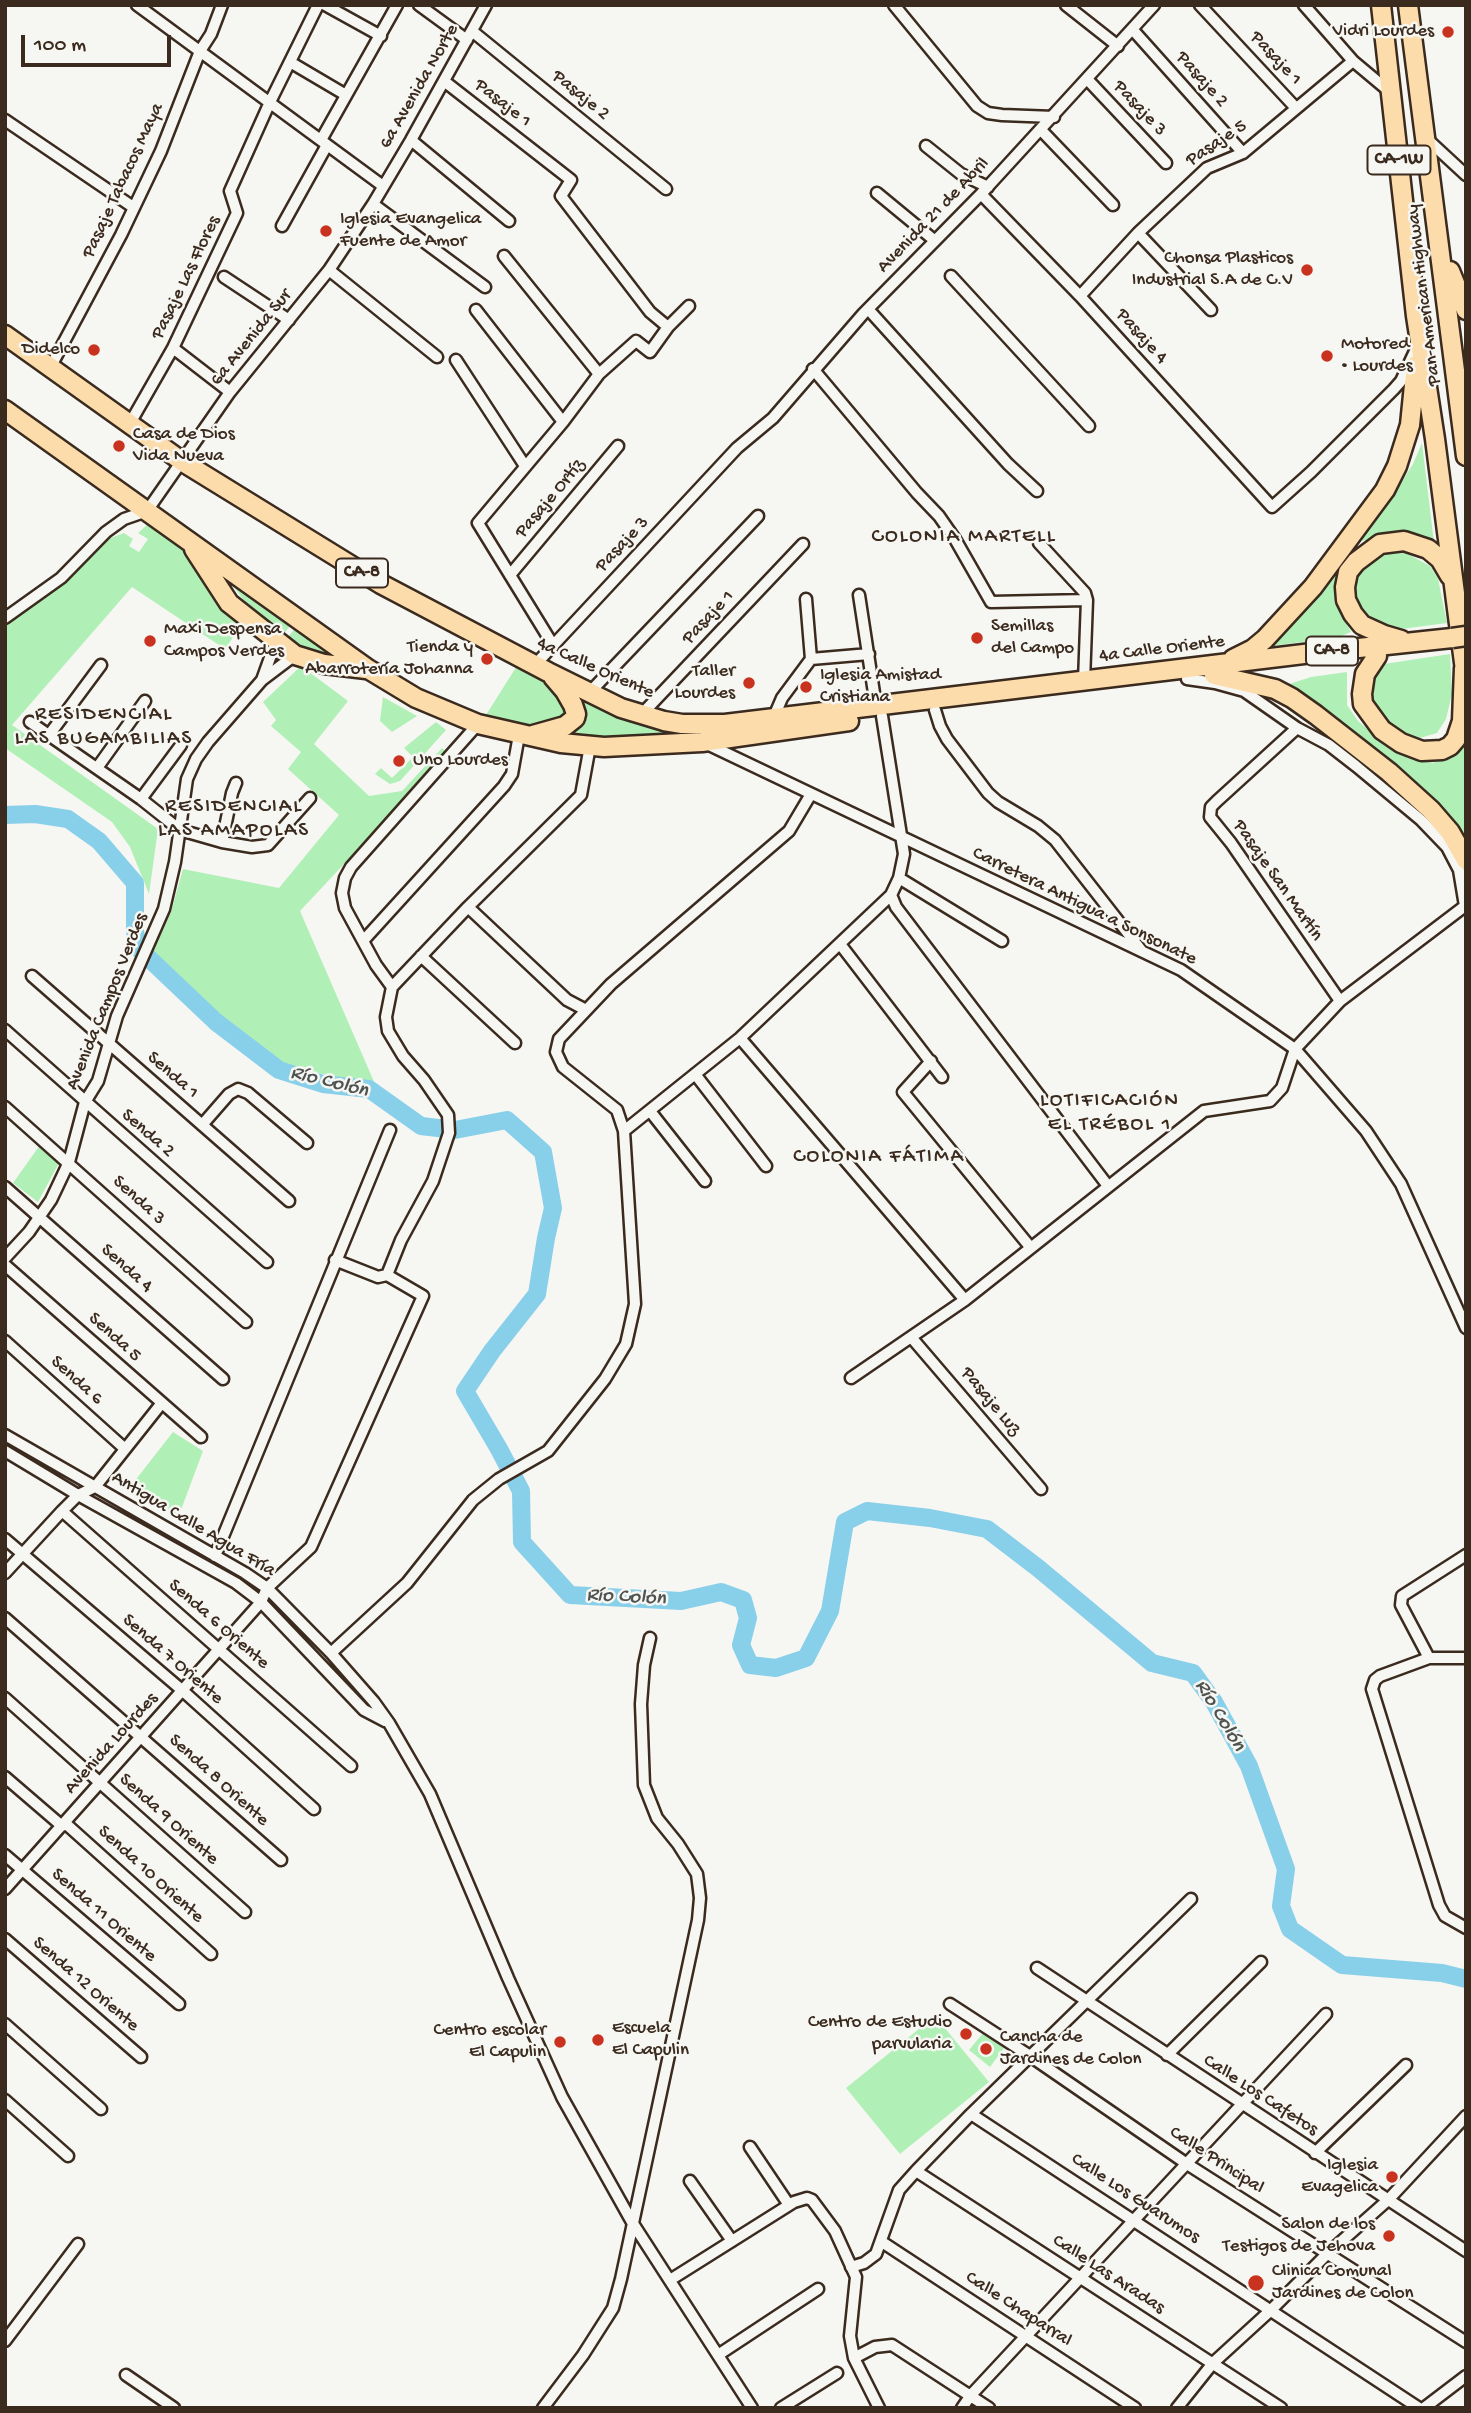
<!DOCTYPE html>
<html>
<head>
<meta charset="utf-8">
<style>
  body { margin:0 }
  #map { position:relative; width:1471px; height:2413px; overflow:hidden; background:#f6f6f2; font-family:"Gochi Hand",sans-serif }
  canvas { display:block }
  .frame { position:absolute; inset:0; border:7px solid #3b2a1e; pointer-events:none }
  .scale { position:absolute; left:21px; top:35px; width:150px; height:32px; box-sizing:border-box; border:4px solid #3b2a1e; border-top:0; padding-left:9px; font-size:21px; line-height:24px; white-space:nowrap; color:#3b2a1e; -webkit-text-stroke:5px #f6f6f2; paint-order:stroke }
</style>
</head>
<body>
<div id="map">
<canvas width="1471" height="2413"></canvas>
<div class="frame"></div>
<div class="scale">100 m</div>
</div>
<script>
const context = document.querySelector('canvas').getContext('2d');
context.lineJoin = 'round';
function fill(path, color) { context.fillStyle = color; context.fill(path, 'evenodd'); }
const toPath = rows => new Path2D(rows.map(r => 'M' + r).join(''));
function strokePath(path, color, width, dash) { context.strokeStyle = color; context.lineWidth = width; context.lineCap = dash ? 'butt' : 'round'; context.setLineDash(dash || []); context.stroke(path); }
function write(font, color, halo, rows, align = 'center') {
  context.font = font + ' "Gochi Hand",sans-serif'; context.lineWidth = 5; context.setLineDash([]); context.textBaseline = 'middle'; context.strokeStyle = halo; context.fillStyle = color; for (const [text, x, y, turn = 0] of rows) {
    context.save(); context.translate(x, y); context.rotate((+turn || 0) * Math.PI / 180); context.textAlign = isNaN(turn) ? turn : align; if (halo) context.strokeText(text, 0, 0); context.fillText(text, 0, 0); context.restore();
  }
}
fill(toPath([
  [1422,443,1434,543,1373,539,1361,541,1342,563,1336,578,1334,602,1351,632,1339,637,1272,646,1275,637,1393,495,1413,464],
  [148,524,183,549,240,627,225,649,132,587,12,725,158,829,149,894,130,847,112,822,5,748,5,626,63,582,108,539,124,533,133,539,129,546,139,552,148,539,138,533],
  [1392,551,1404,552,1430,566,1438,579,1447,623,1394,630,1371,620,1359,606,1354,589,1356,579,1371,559],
  [225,575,295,619,283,635,254,614],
  [300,622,339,658,311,652,288,637],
  [1450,654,1452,694,1446,719,1437,733,1416,739,1384,724,1374,710,1369,691,1374,677,1384,664],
  [520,661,546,674,568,709,559,720,538,726,524,726,486,715],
  [301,666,348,701,314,744,369,796,402,791,442,748,448,753,300,911,375,1084,300,1070,281,1064,219,1019,153,952,171,912,183,869,279,888,339,815,288,769,301,752,271,726,276,720,263,702],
  [1347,672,1347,705,1358,721,1383,742,1408,758,1433,763,1449,756,1462,747,1466,747,1466,835,1397,765,1286,685,1311,677],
  [571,687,678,731,678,736,612,740,563,735],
  [383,697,417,716,392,732,380,721],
  [436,722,446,730,400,781,390,784,375,774,381,768,392,778,413,757,404,748],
  [40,1145,60,1161,38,1202,13,1183],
  [173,1432,203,1451,179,1515,130,1487],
  [935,2016,989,2082,900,2154,846,2088],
  [983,2033,1004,2048,990,2067,969,2050]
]), '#b0f0b7');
strokePath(toPath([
  [5,815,35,814,68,819,99,841,135,883,135,931,138,948,216,1022,279,1070,323,1084,369,1089,421,1126,455,1130,507,1120,543,1152,553,1208,546,1238,537,1294,492,1351,465,1391,499,1449,521,1491,522,1542,570,1595,681,1601,721,1592,743,1600,748,1618,741,1645,750,1665,776,1668,806,1658,830,1611,845,1522,867,1511,930,1518,987,1529,1038,1568,1152,1663,1193,1673,1214,1702,1249,1766,1286,1869,1281,1906,1290,1929,1342,1965,1442,1973,1466,1979]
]), '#88cfea', 18);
const street = toPath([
  [137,5,383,186],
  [325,5,381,36],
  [419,5,467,40],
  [894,5,977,106,988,113,1002,115,1054,117],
  [1066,5,1118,46],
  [1200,5,1295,107],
  [1304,5,1353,61,1390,92],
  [1133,30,1243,153],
  [472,31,666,189],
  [290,62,346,95],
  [1087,79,1166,163],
  [444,81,571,180,561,196,650,312,668,327],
  [5,120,133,207],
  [1041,130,1113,205],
  [1427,139,1466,175],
  [321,140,397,5],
  [411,140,509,221],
  [926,146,961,174,988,187],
  [877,193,934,240],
  [981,194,1080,296,1272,507,1311,472,1394,389,1401,381,1416,349],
  [373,204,485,287],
  [282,226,327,145],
  [1138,233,1211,310],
  [504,256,599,374],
  [329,270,437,357],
  [951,276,1089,426],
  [224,277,289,320],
  [1080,296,1138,233,1207,168,1243,153,1353,61],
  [868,309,1008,464,1037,491],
  [476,310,563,422],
  [173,348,230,392],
  [456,360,525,466],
  [50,368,121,235,161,151,200,51,211,34,222,5],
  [813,369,917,493,939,516,955,539,991,602,1087,600,1084,681],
  [129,425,173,348,237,213,230,191,270,102,318,5],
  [1039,543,1085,593,1087,600],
  [510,575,618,446],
  [859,595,876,706],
  [5,618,61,578,106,532,124,519,147,511,230,392,329,270,373,204,411,140,486,5],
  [553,645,478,523,563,422,599,374,636,341,650,352,668,327,689,306],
  [811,659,869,654],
  [534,666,737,448,773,418,863,314,981,194,1154,5],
  [262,680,276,641],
  [590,692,758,516],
  [935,710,940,726,947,739,988,793,998,802,1038,826,1055,840,1141,950],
  [641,715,803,544],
  [773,719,782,698,811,659,806,599],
  [30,722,141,799,180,830,222,842,252,847,268,845,310,798],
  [478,724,351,867,345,878,342,893,345,908,376,965,392,987,468,907,581,795,590,746],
  [1297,728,1217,801,1211,807,1210,817,1231,843,1340,1001],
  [49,735,101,665],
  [707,744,1181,970,1295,1049,1366,1131,1401,1184,1466,1328],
  [97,768,145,701],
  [141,799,181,745],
  [222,842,232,793,236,783],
  [899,878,1002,941],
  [891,895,896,907,1108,1186],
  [468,907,567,1000,586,1010],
  [363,941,504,786,512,774,519,735],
  [840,944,942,1077],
  [421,956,515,1043],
  [32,976,289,1201],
  [5,1030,267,1262],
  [740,1038,965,1300],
  [931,1061,903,1092,1031,1248],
  [695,1074,766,1166],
  [5,1107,246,1322],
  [650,1111,705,1181],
  [202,1125,229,1094,238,1089,248,1093,307,1143],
  [624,1131,740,1038,891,895,899,878,904,854,882,716],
  [5,1187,223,1379],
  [5,1258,29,1232,51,1200,69,1162,85,1102,98,1081,117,1016,164,909,175,862,187,779,196,759,208,742,262,680,295,655],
  [5,1265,201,1437],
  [387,1275,401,1240,433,1181,449,1133,448,1115,424,1080,403,1056,388,1031,386,1017,392,987],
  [911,1337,1041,1489],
  [5,1341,124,1448],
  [851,1378,965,1300,1204,1111,1270,1101,1282,1088,1295,1049,1340,1001,1465,906,1459,870,1447,847,1421,820,1356,766,1329,745,1297,728,1244,691,1215,683,1187,679],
  [5,1435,245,1573,267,1588,331,1653,374,1702,389,1723,430,1794,508,1978,562,2097,632,2222,752,2408],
  [5,1451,78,1495,236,1583,261,1602,364,1710,385,1721],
  [62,1511,351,1766],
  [5,1539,183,1691,314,1809],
  [215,1556,390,1130],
  [5,1573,62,1511,78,1495,95,1487,161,1404],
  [5,1618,281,1860],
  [331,1653,407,1583,473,1500,499,1479,548,1451,605,1379,626,1344,635,1304,624,1131,617,1110,563,1067,556,1052,559,1039,611,984,789,831,811,794],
  [1429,1658,1401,1605,1402,1596,1466,1555],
  [1466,1658,1429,1658,1380,1676,1375,1680,1372,1689,1439,1905,1445,1916,1466,1928],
  [5,1698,245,1912],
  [5,1777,62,1826],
  [65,1823,211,1954],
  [5,1855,179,2004],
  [5,1889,261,1602,267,1588,311,1547,423,1296,387,1275,378,1277,335,1260],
  [5,1939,141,2057],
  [1037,1968,1466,2251],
  [950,2004,1030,2056,1187,2164,1466,2342],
  [5,2024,101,2109],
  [1167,2055,1261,1962],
  [5,2100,68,2156],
  [971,2114,1419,2408],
  [750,2147,789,2205],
  [1315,2153,1406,2065],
  [916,2171,1281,2408],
  [690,2181,732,2241],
  [882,2242,1135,2408],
  [851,2267,864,2263,876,2254,899,2190,916,2171,971,2114,1191,1899],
  [670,2280,794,2202,807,2198,812,2200,835,2231,856,2277,850,2336,854,2358,879,2408],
  [5,2341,78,2244],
  [718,2355,818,2289],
  [854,2358,875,2347,892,2345,989,2408],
  [126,2375,174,2408],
  [543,2408,583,2355,613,2308,621,2279,698,1920,700,1898,697,1874,678,1844,657,1818,644,1785,641,1704,644,1665,650,1638],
  [781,2408,837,2373],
  [962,2408,971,2395,1326,2014],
  [1177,2408,1213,2363,1271,2310,1327,2254,1388,2200,1466,2116],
  [1424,2408,1466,2376]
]);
const highway = toPath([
  [1381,5,1416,316,1435,439,1466,678],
  [1408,5,1466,456],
  [1450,271,1466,310],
  [5,335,183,462,381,584,548,672,621,708,664,721,682,724,725,724,1312,653,1452,638],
  [5,410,368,669,416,698,478,724,561,743,604,747,702,742,849,721],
  [194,549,229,603,295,655,324,664,366,669],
  [1401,640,1384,635,1362,625,1353,614,1346,600,1345,587,1348,572,1356,562,1380,544,1404,541,1428,549,1440,559,1450,576],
  [1377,656,1365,674,1362,694,1363,704,1382,730,1401,743,1422,751,1442,750,1450,746,1456,739,1462,721,1464,668],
  [1233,659,1253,649,1265,639,1313,587,1385,490,1397,466,1410,425,1416,365],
  [1214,675,1275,689,1292,698,1316,715,1389,772,1431,810,1450,832,1466,860],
  [533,735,565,726,575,718,576,714,573,705,565,691,553,677]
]);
strokePath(street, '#3b2a1e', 15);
strokePath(highway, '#3b2a1e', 23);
strokePath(street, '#f6f6f2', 10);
strokePath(highway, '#fddcac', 18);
const highwayBridge = toPath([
  [1452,638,1466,636]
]);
strokePath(highwayBridge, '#3b2a1e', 23, []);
strokePath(highwayBridge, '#fddcac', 18);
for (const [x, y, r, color] of [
  [1448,32,7,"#c8321e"],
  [326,231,7,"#c8321e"],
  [1307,270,7,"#c8321e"],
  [94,350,7,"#c8321e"],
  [1327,356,7,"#c8321e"],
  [119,446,7,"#c8321e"],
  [977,638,7,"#c8321e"],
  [150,641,7,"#c8321e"],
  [487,659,7,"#c8321e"],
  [749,683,7,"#c8321e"],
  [806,687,7,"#c8321e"],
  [399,761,7,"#c8321e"],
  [966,2034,7,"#c8321e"],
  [598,2040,7,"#c8321e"],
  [560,2042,7,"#c8321e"],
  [986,2049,7,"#c8321e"],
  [1392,2177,7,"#c8321e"],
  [1389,2236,7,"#c8321e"],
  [1256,2283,9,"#c8321e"]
]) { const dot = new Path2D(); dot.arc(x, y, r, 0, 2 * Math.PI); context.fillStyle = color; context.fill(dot); strokePath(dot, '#f6f6f2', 2.5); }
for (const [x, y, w] of [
  [1399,160,63],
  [362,573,52],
  [1332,651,52]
]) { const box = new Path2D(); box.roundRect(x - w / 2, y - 14.5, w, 29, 5); context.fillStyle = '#f6f6f2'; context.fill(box); strokePath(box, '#3b2a1e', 2); }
write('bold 18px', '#3b2a1e', null, [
  ["CA-1W",1399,160],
  ["CA-8",362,573],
  ["CA-8",1332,651]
]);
write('19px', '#3b2a1e', '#f6f6f2', [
  ["Vidri Lourdes",1434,32,"right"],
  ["Iglesia Evangelica",340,220],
  ["Fuente de Amor",340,242],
  ["Chonsa Plasticos",1293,259,"right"],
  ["Industrial S.A de C.V",1293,281,"right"],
  ["Motored",1341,345],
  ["• Lourdes",1341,367],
  ["Didelco",80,350,"right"],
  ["Casa de Dios",133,435],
  ["Vida Nueva",133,457],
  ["Semillas",991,627],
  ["del Campo",991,649],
  ["Maxi Despensa",164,630],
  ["Campos Verdes",164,652],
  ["Tienda y",473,648,"right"],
  ["Abarrotería Johanna",473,670,"right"],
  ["Taller",735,672,"right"],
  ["Lourdes",735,694,"right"],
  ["Iglesia Amistad",820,676],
  ["Cristiana",820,698],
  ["Uno Lourdes",413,761],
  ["Centro de Estudio",952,2023,"right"],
  ["parvularia",952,2045,"right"],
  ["Escuela",612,2029],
  ["El Capulin",612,2051],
  ["Centro escolar",546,2031,"right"],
  ["El Capulin",546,2053,"right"],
  ["Cancha de",1000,2038],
  ["Jardines de Colon",1000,2060],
  ["Iglesia",1378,2166,"right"],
  ["Evagelica",1378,2188,"right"],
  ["Salon de los",1375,2225,"right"],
  ["Testigos de Jehova",1375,2247,"right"],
  ["Clinica Comunal",1272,2272],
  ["Jardines de Colon",1272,2294]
], 'left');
write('19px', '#3b2a1e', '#f6f6f2', [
  ["Pasaje 1",1275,59,47],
  ["Pasaje 2",1201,80,48],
  ["6a Avenida Norte",420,87,-60],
  ["Pasaje 2",580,96,39],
  ["Pasaje 1",502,104,38],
  ["Pasaje 3",1139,109,47],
  ["Pasaje 5",1217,144,-34],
  ["Pasaje Tabacos Maya",124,181,-65],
  ["Avenida 21 de Abril",934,216,-46],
  ["Pasaje Las Flores",187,278,-64],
  ["Pan-American Highway",1425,295,-97],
  ["Pasaje 4",1141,337,48],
  ["6a Avenida Sur",252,338,-51],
  ["Pasaje Ortíz",551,499,-50],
  ["Pasaje 3",623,545,-47],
  ["Pasaje 1",709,618,-47],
  ["4a Calle Oriente",1162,650,-7],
  ["4a Calle Oriente",595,669,24],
  ["Pasaje San Martín",1277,881,55],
  ["Carretera Antigua a Sonsonate",1084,907,26],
  ["Avenida Campos Verdes",108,1002,-68],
  ["Senda 1",172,1076,41],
  ["Senda 2",147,1134,41],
  ["Senda 3",138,1201,42],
  ["Senda 4",126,1269,42],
  ["Senda 5",114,1338,42],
  ["Senda 6",76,1381,42],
  ["Pasaje Luz",990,1402,50],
  ["Antigua Calle Agua Fría",193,1525,31],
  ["Senda 6 Oriente",218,1625,41],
  ["Senda 7 Oriente",172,1660,41],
  ["Avenida Lourdes",112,1744,-48],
  ["Senda 8 Oriente",218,1781,42],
  ["Senda 9 Oriente",168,1820,42],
  ["Senda 10 Oriente",150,1875,42],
  ["Senda 11 Oriente",103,1916,41],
  ["Senda 12 Oriente",85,1985,41],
  ["Calle Los Cafetos",1260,2096,33],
  ["Calle Principal",1216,2161,33],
  ["Calle Los Guarumos",1135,2199,33],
  ["Calle Las Aradas",1108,2275,33],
  ["Calle Chaparral",1018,2310,33]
]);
context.letterSpacing = '2px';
write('21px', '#3b2a1e', '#f6f6f2', [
  ["COLONIA MARTELL",964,538],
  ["RESIDENCIAL",104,716],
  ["LAS BUGAMBILIAS",104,740],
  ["RESIDENCIAL",234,808],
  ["LAS AMAPOLAS",234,832],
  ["LOTIFICACIÓN",1110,1102],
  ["EL TRÉBOL 1",1110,1126],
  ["COLONIA FÁTIMA",879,1158]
]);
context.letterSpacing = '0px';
write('italic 21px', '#4e5351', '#f6f6f2', [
  ["Río Colón",329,1083,14],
  ["Río Colón",626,1598,3],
  ["Río Colón",1219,1716,59]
]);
</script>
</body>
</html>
